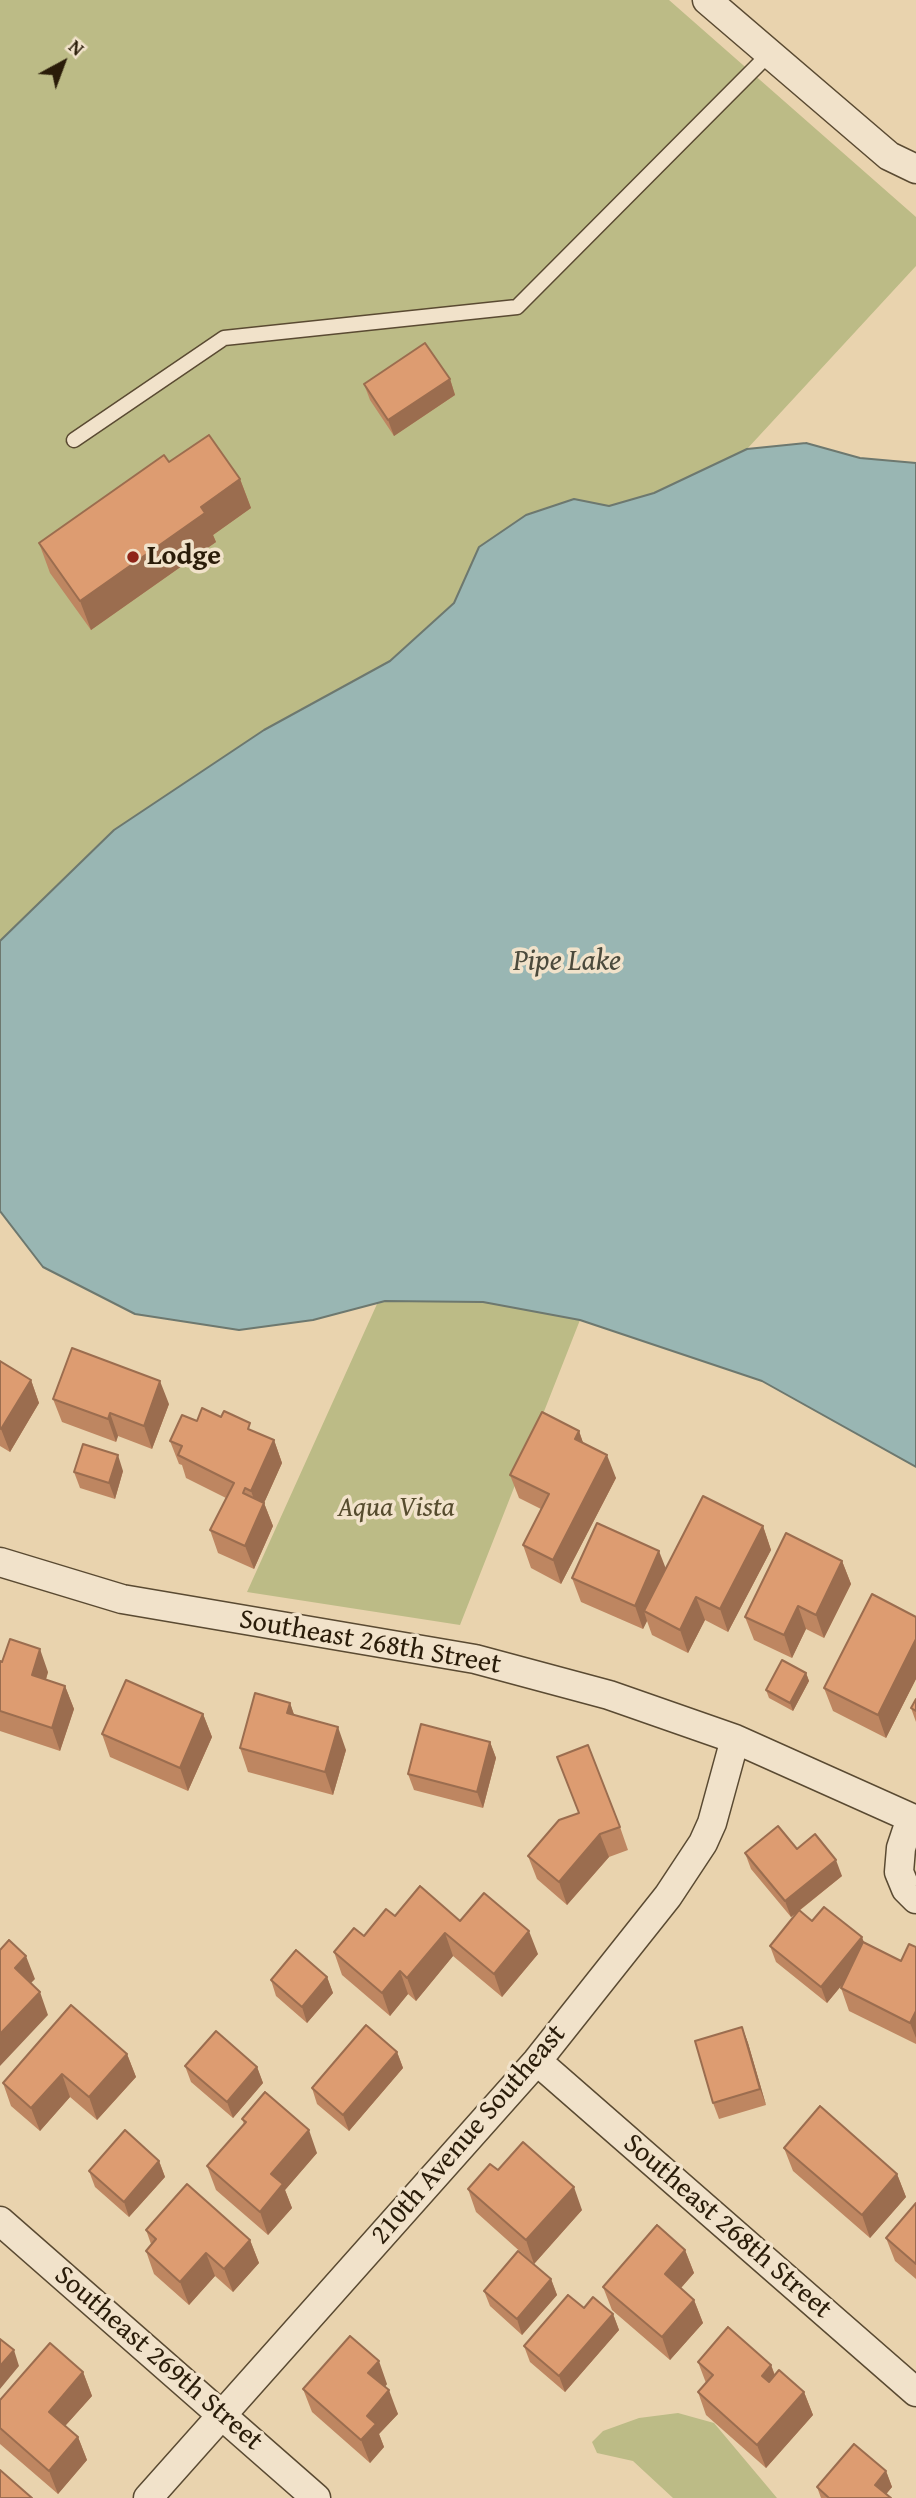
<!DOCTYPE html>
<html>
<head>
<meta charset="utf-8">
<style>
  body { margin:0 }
  #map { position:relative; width:916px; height:2498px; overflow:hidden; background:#e9d3ae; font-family:"Gentium Book Plus",serif }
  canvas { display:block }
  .north { position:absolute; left:28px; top:28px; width:70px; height:70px; -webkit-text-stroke:5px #f1e2ca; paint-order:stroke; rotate:41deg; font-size:19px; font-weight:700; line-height:28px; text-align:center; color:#2a1c09 }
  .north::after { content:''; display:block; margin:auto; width:24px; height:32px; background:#2a1c09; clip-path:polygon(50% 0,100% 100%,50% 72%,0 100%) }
</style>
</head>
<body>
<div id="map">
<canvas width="916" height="2498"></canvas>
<div class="north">N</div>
</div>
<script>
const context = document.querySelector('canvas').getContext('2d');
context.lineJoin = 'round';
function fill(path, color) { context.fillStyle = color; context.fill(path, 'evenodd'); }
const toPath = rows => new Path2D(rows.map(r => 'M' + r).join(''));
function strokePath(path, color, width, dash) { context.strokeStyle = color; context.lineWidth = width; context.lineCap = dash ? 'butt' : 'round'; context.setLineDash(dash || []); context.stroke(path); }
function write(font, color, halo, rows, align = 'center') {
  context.font = font + ' "Gentium Book Plus",serif'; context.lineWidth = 7; context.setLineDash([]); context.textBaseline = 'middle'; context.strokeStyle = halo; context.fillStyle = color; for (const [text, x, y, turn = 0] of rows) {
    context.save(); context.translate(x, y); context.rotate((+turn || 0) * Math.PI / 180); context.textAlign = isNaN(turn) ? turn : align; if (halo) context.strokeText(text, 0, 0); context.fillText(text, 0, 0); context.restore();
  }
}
fill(toPath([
  [0,0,669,0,916,217,916,266,747,449,654,493,609,506,574,499,479,547,454,603,390,661,264,730,114,830,0,941],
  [385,1301,483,1302,580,1320,460,1625,247,1592,377,1304],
  [678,2413,714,2423,777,2498,673,2498,633,2461,597,2453,592,2442,603,2431,639,2418]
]), '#bcbb86');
const water = toPath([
  [806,443,860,458,916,463,916,1467,762,1381,580,1320,483,1302,385,1301,313,1320,239,1330,135,1314,43,1267,0,1211,0,941,114,830,264,730,390,661,454,603,479,547,526,515,574,499,609,506,654,493,747,449,806,443]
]);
fill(water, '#99b6b3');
strokePath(water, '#6d786f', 2);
const service = toPath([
  [74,440,224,338,517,307,768,55]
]);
const minor = toPath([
  [707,0,889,156,916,169],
  [0,1562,122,1599,475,1659,609,1695,735,1739,916,1820],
  [911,1818,901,1848,899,1872,906,1889,916,1899],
  [537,2061,916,2392],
  [0,2221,316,2498],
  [148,2498,537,2061,668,1896,703,1843,712,1823,735,1739]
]);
strokePath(service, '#5a4a32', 17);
strokePath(minor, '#5a4a32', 31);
strokePath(service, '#f1e2ca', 14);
strokePath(minor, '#f1e2ca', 28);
fill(toPath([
  [450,379,455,395,394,436,370,400,364,384],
  [169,462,240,479,251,508,213,535,216,542,91,630,50,573,39,543],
  [0,1361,31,1380,39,1403,10,1452,0,1446],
  [53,1399,169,1404,152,1449,118,1436,116,1442,62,1422],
  [197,1421,253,1431,274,1440,282,1463,264,1503,273,1526,254,1569,218,1553,210,1530,226,1498,186,1478,182,1465,179,1464,170,1441],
  [579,1431,583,1443,616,1478,561,1584,531,1568,523,1545,541,1509,519,1498,510,1475],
  [123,1471,115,1499,80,1488,74,1472],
  [763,1526,771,1550,728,1632,705,1620,688,1653,652,1635,647,1621,643,1629,581,1602,572,1578,666,1568],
  [842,1561,851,1584,824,1638,806,1629,792,1658,754,1640,745,1617],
  [916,1617,916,1679,886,1738,833,1711,824,1688],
  [0,1661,48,1672,46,1680,65,1686,74,1709,60,1751,0,1731],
  [806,1673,809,1681,793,1711,769,1698,766,1690],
  [916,1699,916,1722,911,1708],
  [290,1703,294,1715,346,1750,333,1795,248,1772,240,1748],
  [203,1714,212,1737,188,1791,110,1757,102,1734],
  [490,1742,496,1758,483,1808,414,1790,408,1774],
  [620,1827,628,1850,609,1857,567,1905,537,1879,528,1856],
  [797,1849,842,1876,799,1911,812,1921,864,1942,901,1961,916,1947,916,2044,849,2011,841,1988,842,1985,827,2003,776,1962,770,1946,799,1911,791,1917,751,1869,745,1853],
  [395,1916,460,1921,538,1954,502,1997,453,1956,416,2001,408,1994,390,2016,342,1975,334,1952,364,1936],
  [327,1977,333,1993,307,2023,276,1996,271,1980],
  [742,2027,748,2043,766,2105,719,2119,713,2103],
  [397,2052,403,2068,349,2131,317,2104,312,2088],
  [127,2054,136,2077,97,2120,70,2097,40,2131,11,2106,3,2083],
  [185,2066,257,2067,263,2083,233,2118,191,2082],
  [242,2119,317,2153,285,2190,292,2208,268,2235,216,2190,207,2166,244,2124],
  [784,2148,897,2174,906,2197,870,2238,793,2171],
  [159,2161,165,2177,129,2217,95,2187,89,2171],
  [498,2170,582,2210,534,2264,476,2212,468,2189],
  [916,2203,916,2279,895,2261,886,2238],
  [146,2230,250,2240,259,2263,233,2292,215,2276,189,2305,154,2274,146,2251,151,2244],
  [685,2250,694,2273,681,2288,694,2300,703,2323,670,2360,612,2310,603,2287],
  [551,2279,557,2295,522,2335,490,2306,484,2291],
  [584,2308,613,2314,619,2330,565,2392,530,2362,524,2346],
  [698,2362,771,2365,775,2375,804,2392,813,2415,766,2468,706,2415,698,2392,706,2383],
  [83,2372,92,2396,65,2426,78,2437,87,2460,58,2494,0,2444,0,2400],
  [387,2384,385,2387,398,2414,379,2434,384,2447,370,2463,312,2412,303,2389],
  [886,2471,892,2487,886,2494,891,2498,821,2498,817,2487]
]), '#be8661');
fill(toPath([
  [450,379,455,395,394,436,388,420],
  [240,479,251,508,213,535,216,542,91,630,80,601,201,507],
  [31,1380,39,1403,10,1452,1,1429],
  [160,1381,169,1404,152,1449,144,1426],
  [110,1413,118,1436,116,1442,108,1419],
  [579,1431,587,1454,575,1439],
  [274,1440,282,1463,264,1503,273,1526,254,1569,245,1546,259,1513,251,1491],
  [118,1455,123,1471,115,1499,109,1483],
  [607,1455,616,1478,561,1584,553,1560],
  [763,1526,771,1550,728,1632,720,1609],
  [659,1551,668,1574,644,1611,647,1621,643,1629,635,1606],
  [842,1561,851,1584,824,1638,816,1615],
  [696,1597,705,1620,688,1653,680,1630],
  [798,1606,806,1629,792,1658,784,1635],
  [916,1639,916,1679,886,1738,878,1715],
  [40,1649,48,1672,40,1698,32,1675],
  [806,1673,809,1681,793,1711,790,1703],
  [65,1686,74,1709,60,1751,52,1728],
  [290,1703,298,1726,287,1713],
  [203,1714,212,1737,188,1791,180,1768],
  [338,1727,346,1750,333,1795,325,1772],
  [490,1742,496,1758,483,1808,477,1792],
  [600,1834,609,1857,567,1905,559,1882],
  [836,1860,842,1876,791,1917,785,1901],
  [529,1931,538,1954,502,1997,494,1974],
  [445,1933,453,1956,416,2001,407,1978],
  [862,1937,868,1953,827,2003,821,1987],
  [26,1956,35,1979,23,1991,15,1968],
  [400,1971,408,1994,390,2016,382,1993],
  [327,1977,333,1993,307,2023,302,2007],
  [40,1992,48,2015,0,2066,0,2034],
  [916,2011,916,2038,910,2023],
  [742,2027,748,2043,766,2105,760,2089],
  [397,2052,403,2068,349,2131,343,2115],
  [127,2054,136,2077,97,2120,89,2097],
  [257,2067,263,2083,233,2118,227,2102],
  [62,2074,70,2097,40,2131,31,2108],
  [309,2130,317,2153,285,2190,292,2208,268,2235,260,2212,271,2174],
  [159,2161,165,2177,129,2217,124,2202],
  [897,2174,906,2197,870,2238,862,2215],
  [574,2187,582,2210,534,2264,526,2240],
  [250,2240,259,2263,233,2292,224,2269],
  [685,2250,694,2273,673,2297,665,2274],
  [206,2253,215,2276,189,2305,180,2282],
  [551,2279,557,2295,522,2335,517,2319],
  [694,2300,703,2323,670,2360,662,2337],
  [613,2314,619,2330,565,2392,559,2376],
  [14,2350,19,2366,0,2389,0,2366],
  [379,2361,387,2384,377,2396,368,2373],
  [771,2365,779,2388,770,2399,762,2376],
  [83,2372,92,2396,57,2435,49,2412],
  [389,2390,398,2414,379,2434,384,2447,370,2463,361,2440,367,2416],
  [804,2392,813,2415,766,2468,757,2445],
  [78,2437,87,2460,58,2494,49,2471],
  [886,2471,892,2487,883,2498,875,2485]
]), '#9b6d4f');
const building = toPath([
  [425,343,450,379,388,420,364,384,425,343],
  [209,435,240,479,201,507,205,513,80,601,39,543,164,455,169,462,209,435],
  [72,1348,160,1381,144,1426,110,1413,108,1419,53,1399,72,1348],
  [0,1361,31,1380,1,1429,0,1428,0,1361],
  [202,1408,221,1417,224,1411,250,1423,248,1429,274,1440,251,1491,245,1488,243,1493,264,1503,245,1546,210,1530,234,1483,178,1455,182,1446,170,1441,182,1415,197,1421,202,1408],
  [542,1412,579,1431,575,1439,607,1455,553,1560,523,1545,549,1494,510,1475,542,1412],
  [83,1444,118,1455,109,1483,74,1472,83,1444],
  [703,1496,763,1526,720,1609,696,1597,680,1630,644,1611,703,1496],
  [597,1523,659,1551,635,1606,572,1578,597,1523],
  [786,1533,842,1561,816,1615,798,1606,784,1635,745,1617,786,1533],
  [872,1594,916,1617,916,1639,878,1715,824,1688,872,1594],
  [10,1639,40,1649,32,1675,65,1686,52,1728,0,1711,0,1661,2,1662,10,1639],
  [782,1660,806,1673,790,1703,766,1690,782,1660],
  [126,1680,203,1714,180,1768,102,1734,126,1680],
  [255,1693,290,1703,287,1713,338,1727,325,1772,240,1748,255,1693],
  [916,1699,916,1711,911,1708,916,1699],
  [421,1724,490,1742,477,1792,408,1774,421,1724],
  [588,1745,620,1827,600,1834,559,1882,528,1856,559,1820,579,1813,557,1757,588,1745],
  [778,1826,797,1849,815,1834,836,1860,785,1901,745,1853,778,1826],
  [420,1886,460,1921,484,1893,529,1931,494,1974,445,1933,407,1978,400,1971,382,1993,334,1952,354,1928,364,1936,386,1909,395,1916,420,1886],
  [824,1907,862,1937,821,1987,770,1946,799,1910,812,1921,824,1907],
  [9,1940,26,1956,15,1968,40,1992,0,2034,0,1950,9,1940],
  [863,1942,901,1961,909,1944,916,1947,916,2011,910,2023,841,1988,863,1942],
  [296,1950,327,1977,302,2007,271,1980,296,1950],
  [71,2005,127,2054,89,2097,62,2074,31,2108,3,2083,71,2005],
  [366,2025,397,2052,343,2115,312,2088,366,2025],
  [742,2027,760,2089,713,2103,695,2041,742,2027],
  [216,2031,257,2067,227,2102,185,2066,216,2031],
  [265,2092,309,2130,271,2174,283,2184,260,2212,207,2166,246,2122,242,2119,265,2092],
  [820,2106,897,2174,862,2215,784,2148,820,2106],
  [125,2130,159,2161,124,2202,89,2171,125,2130],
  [523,2142,574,2187,526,2240,468,2189,490,2164,498,2170,523,2142],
  [187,2184,250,2240,224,2269,206,2253,180,2282,146,2251,156,2239,146,2230,187,2184],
  [916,2203,916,2264,886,2238,916,2203],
  [657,2225,685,2250,665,2274,694,2300,662,2337,603,2287,657,2225],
  [518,2251,551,2279,517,2319,484,2291,518,2251],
  [568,2295,584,2308,593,2297,613,2314,559,2376,524,2346,568,2295],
  [728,2327,771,2365,762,2376,769,2382,779,2370,804,2392,757,2445,698,2392,713,2375,698,2362,728,2327],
  [350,2336,379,2361,368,2373,389,2390,367,2416,376,2424,361,2440,303,2389,350,2336],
  [0,2339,14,2350,0,2366,0,2339],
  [50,2343,83,2372,49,2412,78,2437,49,2471,0,2428,0,2400,50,2343],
  [854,2444,886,2471,875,2485,891,2498,829,2498,817,2487,854,2444],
  [0,2470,32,2498,0,2498,0,2470]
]);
fill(building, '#dd9c71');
strokePath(building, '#9b6d4f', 2);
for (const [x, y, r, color] of [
  [133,557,7,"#8f2418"]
]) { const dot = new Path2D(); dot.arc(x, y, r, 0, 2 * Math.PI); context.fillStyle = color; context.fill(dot); strokePath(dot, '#f1e2ca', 2.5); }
write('bold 28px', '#2a1c09', '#f1e2ca', [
  ["Lodge",147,557]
], 'left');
write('italic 28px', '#564c2e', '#f1e2ca', [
  ["Aqua Vista",396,1509]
]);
write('28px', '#2a1c09', '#f1e2ca', [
  ["Southeast 268th Street",370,1643,10],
  ["210th Avenue Southeast",469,2135,-49],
  ["Southeast 268th Street",727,2227,41],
  ["Southeast 269th Street",158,2359,41]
]);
write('italic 30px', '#4b4a3c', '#f1e2ca', [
  ["Pipe Lake",567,962]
]);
</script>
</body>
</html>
